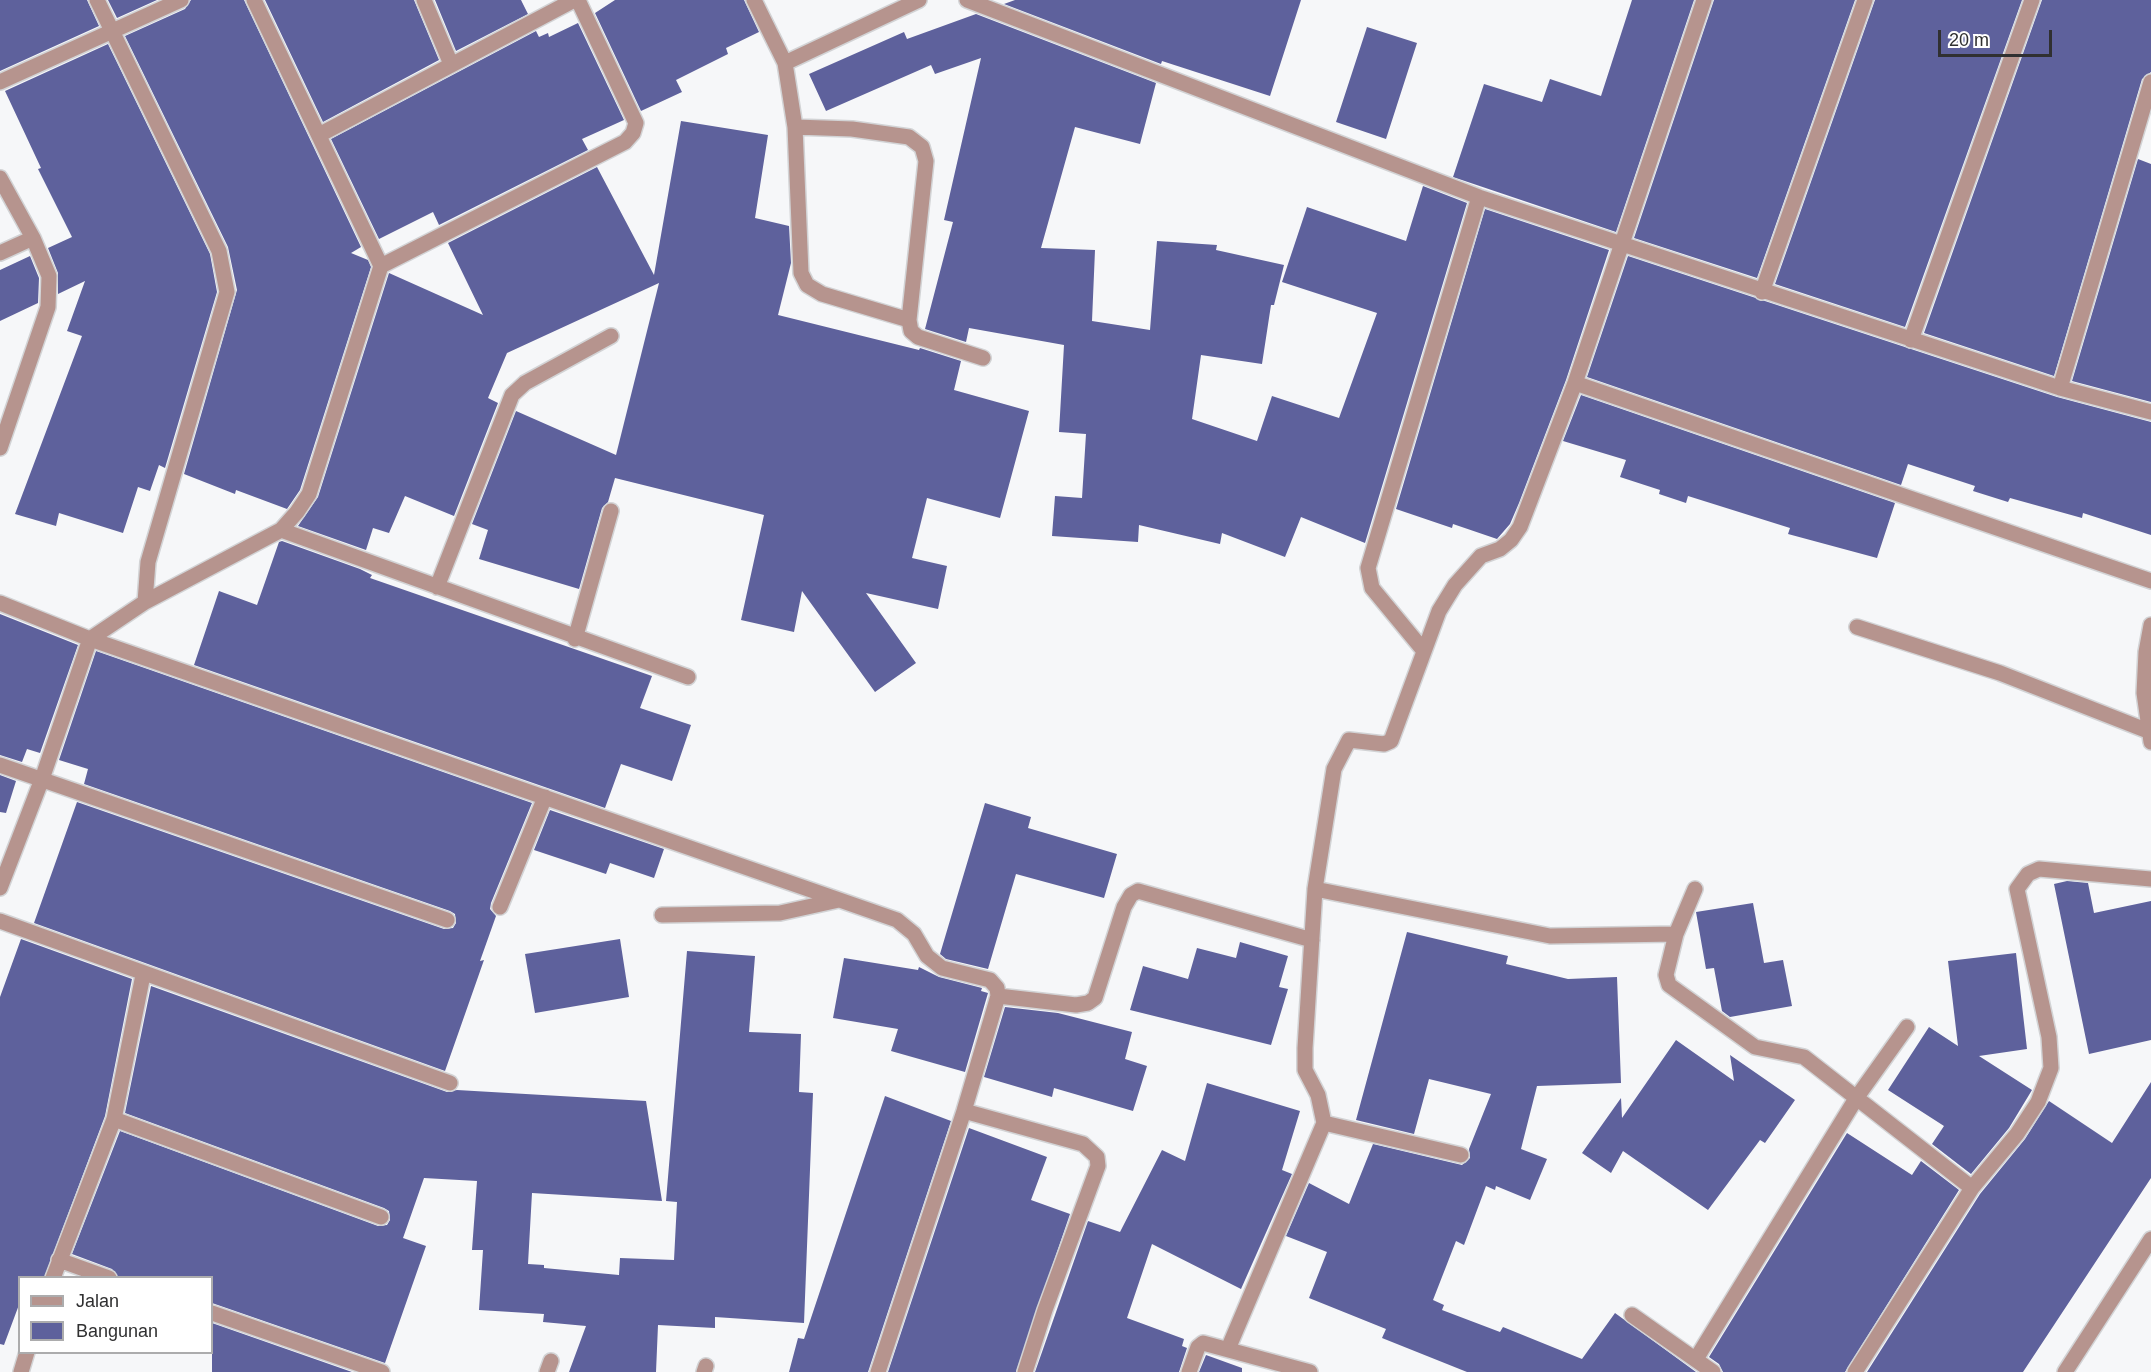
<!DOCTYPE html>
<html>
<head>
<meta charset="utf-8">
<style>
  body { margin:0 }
  #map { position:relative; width:2151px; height:1372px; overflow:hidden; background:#f6f7f9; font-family:Helvetica,sans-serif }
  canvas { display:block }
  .legend { position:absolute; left:18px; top:1276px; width:195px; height:78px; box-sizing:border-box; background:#fff; border:2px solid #acacad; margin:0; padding:8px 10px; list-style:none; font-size:18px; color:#303031 }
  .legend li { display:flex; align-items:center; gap:12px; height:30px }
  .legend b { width:30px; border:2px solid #acacad }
  .scale { position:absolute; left:1938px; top:30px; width:114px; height:27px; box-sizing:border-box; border:3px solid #303031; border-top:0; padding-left:8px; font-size:18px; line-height:21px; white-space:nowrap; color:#303031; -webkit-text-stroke:4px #fff; paint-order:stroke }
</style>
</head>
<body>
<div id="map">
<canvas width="2151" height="1372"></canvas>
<ul class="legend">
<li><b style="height:8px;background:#b6948e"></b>Jalan</li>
<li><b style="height:16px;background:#5e619c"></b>Bangunan</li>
</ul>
<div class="scale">20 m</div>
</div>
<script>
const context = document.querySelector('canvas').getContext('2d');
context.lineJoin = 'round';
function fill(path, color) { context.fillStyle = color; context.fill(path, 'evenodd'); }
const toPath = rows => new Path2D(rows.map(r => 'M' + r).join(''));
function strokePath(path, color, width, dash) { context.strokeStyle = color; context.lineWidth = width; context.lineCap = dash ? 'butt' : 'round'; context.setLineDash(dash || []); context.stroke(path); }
fill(toPath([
  [0,0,87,0,99,26,0,71],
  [108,0,157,0,117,18],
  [191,0,244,0,361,247,351,253,368,260,371,267,300,490,287,509,236,490,235,494,184,474,237,290,228,247,125,36,185,9],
  [265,0,414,0,439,60,323,122],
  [435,0,521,0,528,14,456,51],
  [615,0,744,0,759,32,726,48,728,54,676,80,682,92,641,111,595,13],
  [1015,0,1301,0,1270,96,1162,61,1161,64,1004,4],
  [1632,0,1694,0,1616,232,1453,177,1484,84,1542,102,1550,79,1601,96],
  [1714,0,1855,0,1757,278,1634,238],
  [1875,0,2022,0,1905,327,1775,284],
  [2042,0,2151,0,2151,72,2142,79,2054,376,1924,333],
  [976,14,1156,83,1140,144,1075,127,1041,248,1095,250,1092,321,1150,330,1157,241,1217,245,1216,250,1284,265,1274,305,1271,305,1262,364,1201,355,1192,419,1257,441,1272,396,1339,418,1377,313,1282,282,1307,207,1406,241,1423,186,1467,203,1365,543,1301,517,1285,557,1222,533,1220,544,1139,525,1138,542,1052,536,1055,496,1082,498,1086,434,1059,432,1064,345,969,328,966,342,925,329,953,222,944,220,981,58,935,74,931,65,826,111,809,74,904,32,907,39],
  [578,23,624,120,582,139,588,150,439,225,433,212,379,239,331,139,536,31,539,37,548,33,549,37],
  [1367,27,1417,43,1386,139,1336,122],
  [108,44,210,254,217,292,165,468,159,465,150,491,138,487,123,533,59,513,56,526,15,514,82,336,67,331,85,281,58,294,58,273,48,248,72,237,38,169,41,168,5,91],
  [681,121,768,135,755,218,789,226,791,263,778,315,919,350,920,348,961,361,954,390,1029,411,1000,518,927,498,912,558,947,566,938,609,866,593,916,663,875,692,802,591,794,632,741,620,764,515,615,478,608,502,602,508,579,589,479,559,488,530,472,524,516,411,616,455,659,283,507,353,488,398,498,403,454,516,405,496,389,533,373,528,366,550,298,526,318,497,389,273,483,315,448,243,597,167,654,275],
  [2138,159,2151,164,2151,402,2072,381],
  [1485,209,1609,250,1566,380,1519,503,1510,524,1497,539,1453,524,1452,528,1396,509],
  [30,256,39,278,38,303,0,321,0,270],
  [1628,256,2057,397,2151,422,2151,535,2083,513,2082,518,2010,498,2008,502,1973,491,1975,486,1908,464,1901,485,1587,377],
  [1581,395,1895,503,1877,558,1788,534,1790,528,1688,496,1686,503,1659,494,1660,490,1620,477,1626,460,1563,441],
  [282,541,360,569,372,575,370,578,652,676,640,708,691,725,672,781,621,764,605,808,194,665,219,591,257,605,279,542],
  [0,614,78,645,40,753,27,749,22,762,0,755],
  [96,651,532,803,491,903,490,909,496,916,480,961,484,960,445,1071,34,923,77,802,444,929,453,928,456,923,455,914,450,911,84,784,88,769,59,760],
  [0,775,16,781,6,813,0,812],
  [985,803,1031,817,1028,828,1117,854,1104,898,1016,874,988,969,946,959,940,954],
  [550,810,664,849,654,878,610,863,606,874,534,850],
  [2067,881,2088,883,2094,913,2151,901,2151,1040,2089,1054,2054,884],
  [1753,903,1764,963,1783,960,1792,1006,1730,1017,1722,1011,1714,968,1706,969,1696,912],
  [1407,932,1508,956,1506,964,1568,979,1617,977,1621,1083,1537,1086,1521,1149,1547,1159,1530,1200,1496,1186,1495,1190,1486,1186,1464,1245,1456,1241,1433,1300,1444,1305,1442,1310,1500,1332,1503,1327,1582,1359,1615,1313,1696,1372,1467,1372,1382,1338,1386,1329,1309,1298,1327,1252,1286,1236,1309,1183,1349,1204,1373,1144,1462,1165,1470,1158,1469,1149,1491,1094,1429,1079,1414,1134,1356,1120],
  [21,939,132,979,105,1116,44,1278,20,1278,20,1302,4,1345,0,1344,0,997],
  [620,939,629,997,535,1013,525,954],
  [1240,942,1288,956,1279,987,1288,989,1271,1045,1130,1010,1143,966,1188,979,1197,948,1236,958],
  [687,951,755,956,749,1032,801,1034,799,1092,813,1093,804,1323,715,1317,715,1328,658,1325,656,1372,569,1372,586,1326,543,1322,544,1314,479,1310,483,1250,472,1250,477,1181,424,1178,403,1238,426,1246,385,1363,212,1303,212,1278,119,1278,112,1269,72,1254,120,1131,378,1226,387,1225,390,1220,389,1211,384,1208,125,1113,151,986,447,1092,457,1090,646,1101,662,1201,532,1193,528,1264,544,1265,544,1268,619,1275,620,1258,674,1260,677,1202,666,1201],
  [2016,953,2027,1049,1979,1056,2032,1090,2009,1128,1971,1174,1932,1144,1944,1126,1888,1090,1929,1027,1958,1046,1948,961],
  [844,958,918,970,919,967,939,977,982,988,981,991,988,993,965,1072,891,1051,898,1029,833,1018],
  [1005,1007,1058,1013,1132,1032,1125,1059,1147,1066,1133,1111,1054,1088,1052,1097,984,1077],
  [1676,1040,1734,1081,1730,1055,1795,1100,1765,1143,1760,1140,1708,1210,1623,1151,1611,1173,1582,1153,1621,1098,1622,1118],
  [2151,1082,2151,1178,2023,1372,1867,1372,1980,1194,2025,1139,2049,1101,2112,1143],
  [1207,1083,1300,1111,1282,1170,1292,1174,1241,1289,1152,1244,1127,1318,1184,1339,1182,1346,1187,1348,1179,1372,1035,1372,1088,1221,1120,1232,1162,1150,1185,1161],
  [885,1096,951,1121,868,1372,789,1372,798,1338,804,1339],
  [969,1128,1047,1157,1031,1200,1070,1214,1016,1372,888,1372],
  [1847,1133,1912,1175,1921,1161,1959,1190,1845,1372,1723,1372,1719,1364,1709,1357],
  [212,1323,352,1372,212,1372],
  [1206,1355,1242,1368,1242,1372,1199,1372]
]), '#5e619c');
const minor = toPath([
  [97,0,219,251,227,292,148,562,145,602],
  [424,0,451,64],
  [754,0,785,63,795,127,852,129,909,137,922,147,926,161,909,320,911,331,918,337,983,358],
  [967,0,1479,197,2060,388,2151,412],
  [785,63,919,0],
  [0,82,181,0],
  [795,127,801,273,807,285,822,294,909,320],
  [319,135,574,0],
  [0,178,33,238,49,276,48,307,0,448],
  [0,253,33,238],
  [381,266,625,142,633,133,636,123,578,0],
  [1762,292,1865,0],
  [1911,340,2032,0],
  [1575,383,2151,581],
  [2060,388,2151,82],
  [281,530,688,677],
  [437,587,512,395,525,383,611,336],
  [0,603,90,639,897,920,914,934,927,956,942,968,990,980,997,988,998,996,964,1111,878,1372],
  [2151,625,2146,652,2144,693,2151,742],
  [1857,627,2000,673,2148,731],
  [575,639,611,511],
  [1424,651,1372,588,1368,568,1479,197],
  [0,765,447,920],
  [0,888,42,779,90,639,145,602,281,530,297,512,309,494,381,266,254,0],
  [1315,889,1550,936,1676,934],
  [1695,889,1676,934,1666,975,1669,985,1755,1047,1804,1057,1972,1188],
  [500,907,545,797],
  [662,915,780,913,839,900],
  [0,921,450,1083],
  [998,996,1076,1005,1088,1003,1095,998,1124,907,1131,895,1138,891,1312,940],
  [964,1111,1083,1144,1097,1157,1098,1166,1045,1310,1025,1372],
  [114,1119,381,1217],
  [1324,1123,1461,1155],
  [59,1260,109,1278],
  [53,1278,114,1119,143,975],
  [212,1313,382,1372],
  [1632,1315,1713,1372],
  [1228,1349,1324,1123,1318,1095,1305,1070,1305,1048,1315,889,1334,769,1349,740,1384,744,1391,741,1439,611,1455,585,1481,556,1500,549,1511,540,1520,527,1575,383,1704,0],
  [1696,1359,1857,1097,1907,1027],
  [21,1372,27,1352],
  [547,1372,551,1361],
  [704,1372,706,1366],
  [1189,1372,1198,1347,1203,1343,1310,1372],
  [1855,1372,1972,1188,2017,1134,2038,1102,2051,1068,2049,1037,2017,889,2028,874,2039,869,2151,879],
  [2065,1372,2151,1239]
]);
strokePath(minor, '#d2d3d5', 18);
strokePath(minor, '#b6948e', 15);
</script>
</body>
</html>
